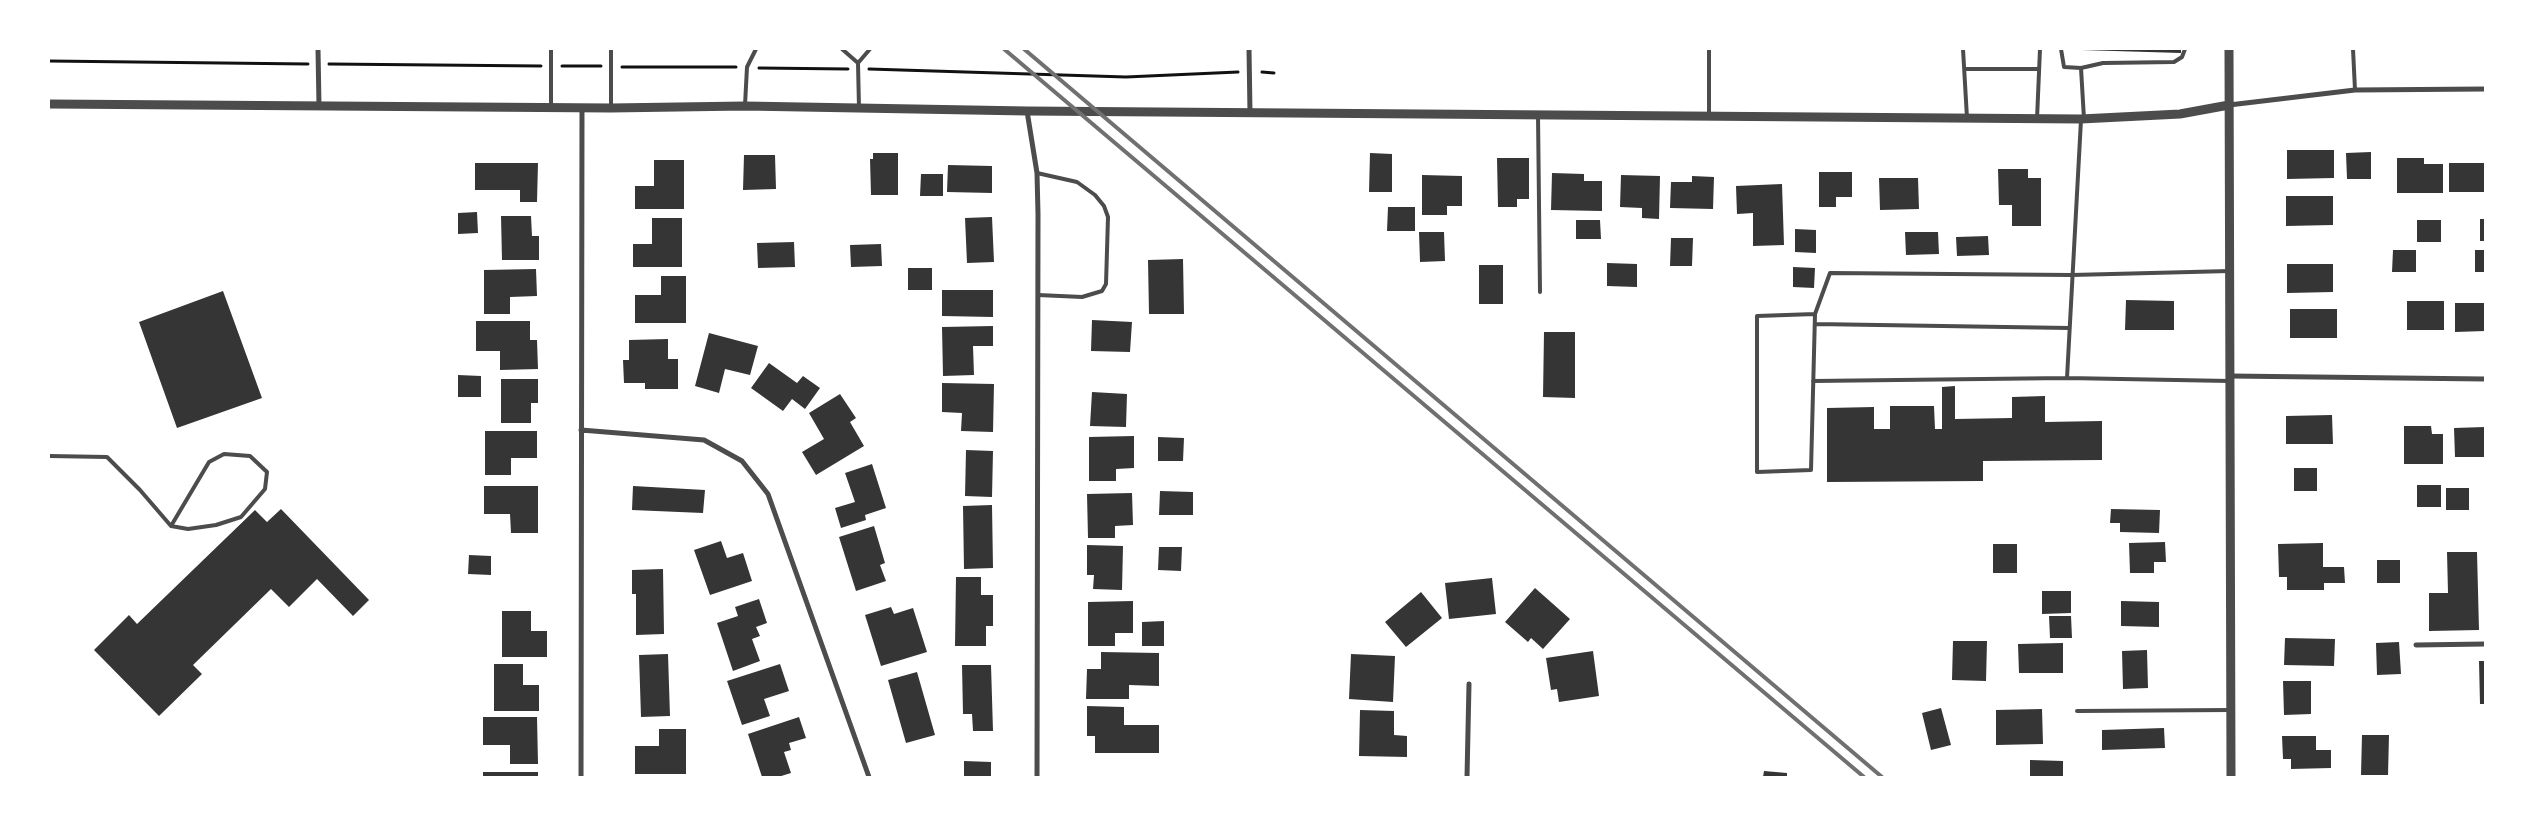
<!DOCTYPE html>
<html>
<head>
<meta charset="utf-8">
<style>
  body { margin:0 }
  #map { position:relative; width:2534px; height:826px; overflow:hidden; background:#fff; font-family:Karla,sans-serif }
  canvas { display:block }
  .frame { position:absolute; inset:0; border:50px solid #fff; pointer-events:none }
</style>
</head>
<body>
<div id="map">
<canvas width="2534" height="826"></canvas>
<div class="frame"></div>
</div>
<script>
const context = document.querySelector('canvas').getContext('2d');
context.lineJoin = 'round';
function fill(path, color) { context.fillStyle = color; context.fill(path, 'evenodd'); }
const toPath = rows => new Path2D(rows.map(r => 'M' + r).join(''));
function strokePath(path, color, width, dash) { context.strokeStyle = color; context.lineWidth = width; context.lineCap = dash ? 'butt' : 'round'; context.setLineDash(dash || []); context.stroke(path); }
fill(toPath([
  [2081,49,2181,49,2181,53,2081,50],
  [2287,150,2334,150,2334,178,2287,179],
  [2371,152,2371,179,2347,179,2346,153],
  [873,153,898,153,898,195,871,195,870,159,873,159],
  [1370,153,1392,154,1392,192,1369,192],
  [744,155,775,155,776,189,743,190],
  [1497,158,1529,158,1529,199,1517,199,1517,207,1498,207],
  [2397,158,2424,158,2424,164,2443,164,2443,193,2397,193],
  [654,160,684,160,684,209,635,209,635,186,654,186],
  [475,163,538,163,537,202,520,202,520,190,475,190],
  [2449,163,2485,163,2485,192,2449,192],
  [948,165,992,166,992,193,947,192],
  [1998,169,2028,169,2028,178,2041,178,2041,226,2012,226,2012,205,1999,205],
  [1819,172,1852,172,1852,197,1836,197,1836,207,1819,207],
  [1552,173,1584,174,1584,181,1602,181,1602,211,1551,210],
  [921,174,943,174,943,196,920,196],
  [1422,175,1462,176,1462,206,1447,206,1447,215,1422,215],
  [1621,175,1660,176,1659,219,1642,218,1642,208,1620,207],
  [1692,176,1714,177,1713,209,1670,208,1671,182,1692,182],
  [1879,178,1918,178,1919,209,1880,210],
  [1782,184,1784,245,1753,246,1753,213,1737,214,1736,186],
  [2286,196,2333,196,2333,225,2286,226],
  [1388,207,1415,207,1415,231,1387,231],
  [477,212,478,233,458,234,458,213],
  [501,216,531,216,532,236,539,236,539,260,502,260],
  [992,217,994,262,967,263,965,218],
  [652,218,682,218,682,267,633,267,633,244,652,244],
  [2480,219,2485,219,2485,241,2480,241],
  [1576,220,1600,220,1601,239,1576,239],
  [2417,220,2441,220,2441,242,2417,242],
  [1795,229,1816,230,1816,253,1795,252],
  [1419,232,1444,232,1445,261,1420,262],
  [1905,232,1938,232,1939,254,1906,255],
  [1988,236,1989,255,1957,256,1956,237],
  [1671,238,1693,238,1692,266,1670,266],
  [794,242,795,267,758,268,757,243],
  [881,244,882,266,851,267,850,245],
  [2393,250,2416,250,2416,272,2392,272],
  [2475,250,2485,250,2485,272,2475,272],
  [1183,259,1184,314,1149,314,1148,260],
  [1607,263,1637,264,1637,287,1607,286],
  [2287,264,2333,264,2333,292,2287,293],
  [1479,265,1503,265,1503,304,1479,304],
  [1793,267,1815,268,1814,288,1793,287],
  [908,268,932,268,932,290,908,290],
  [536,269,537,296,510,297,510,314,484,314,484,270],
  [661,276,686,276,686,323,635,323,635,295,661,295],
  [942,290,993,290,993,317,942,316],
  [223,291,262,398,177,428,139,322],
  [2126,300,2174,301,2174,330,2125,330],
  [2407,301,2444,301,2444,330,2407,330],
  [2455,303,2485,303,2485,331,2455,332],
  [2290,309,2337,309,2337,338,2290,338],
  [1092,320,1132,322,1130,352,1091,351],
  [476,321,530,321,530,340,537,340,538,369,500,370,500,351,476,351],
  [993,326,993,346,973,346,974,375,943,376,942,327],
  [1544,332,1575,332,1575,398,1543,397],
  [709,333,758,346,750,375,725,369,719,393,695,386],
  [668,339,668,359,678,359,678,389,645,389,645,383,624,383,623,360,629,360,629,340],
  [769,363,797,383,803,376,820,388,805,409,792,399,783,411,751,388],
  [458,375,481,376,481,397,458,397],
  [501,379,538,379,538,403,531,403,531,423,501,423],
  [942,383,994,384,993,432,961,431,962,413,942,412],
  [1955,386,1955,419,2012,418,2012,397,2045,396,2045,422,2102,421,2102,460,1983,461,1983,481,1827,482,1827,408,1874,407,1874,429,1890,429,1890,406,1934,406,1935,429,1942,429,1942,387],
  [1092,392,1127,394,1126,427,1090,426],
  [840,394,856,418,850,422,864,446,816,475,802,452,824,439,809,413],
  [2332,415,2333,444,2286,444,2286,416],
  [2404,426,2431,426,2432,434,2443,434,2443,464,2404,464],
  [2485,427,2485,457,2455,457,2454,428],
  [485,431,537,431,537,458,511,458,511,475,485,475],
  [1134,436,1134,468,1116,469,1116,481,1089,481,1089,437],
  [1158,437,1184,438,1183,461,1158,461],
  [966,450,993,451,992,497,965,496],
  [872,464,886,508,865,515,866,520,841,528,835,508,855,502,845,473],
  [2294,468,2317,468,2317,491,2294,491],
  [2417,485,2441,485,2441,507,2417,507],
  [484,486,538,486,538,533,511,533,510,514,484,514],
  [633,486,705,490,703,513,632,510],
  [2446,488,2469,488,2469,510,2446,510],
  [1160,491,1193,492,1193,515,1159,515],
  [1132,493,1133,525,1115,526,1115,538,1088,538,1087,494],
  [992,505,993,568,964,569,963,506],
  [281,509,369,600,353,616,317,579,289,607,271,589,193,665,202,674,159,716,94,650,129,615,137,624,255,510,267,522],
  [2111,509,2160,510,2159,533,2120,532,2120,523,2110,523],
  [874,526,885,563,880,565,886,581,856,591,839,537],
  [721,541,727,558,743,553,752,581,710,595,694,550],
  [2165,542,2166,562,2154,562,2154,573,2130,573,2129,543],
  [2323,543,2323,567,2344,567,2345,583,2324,583,2324,590,2287,590,2287,577,2279,577,2278,544],
  [1993,544,2017,544,2017,573,1993,573],
  [1087,545,1123,546,1122,590,1093,589,1094,575,1087,575],
  [1159,547,1182,547,1181,571,1158,570],
  [2447,552,2477,552,2479,630,2429,631,2429,593,2448,593],
  [469,555,491,556,491,575,468,574],
  [2377,560,2400,560,2400,583,2377,583],
  [663,569,664,634,636,635,636,594,632,594,632,570],
  [956,577,981,577,981,595,993,595,993,626,986,626,986,646,955,646],
  [1492,578,1496,614,1449,619,1445,583],
  [1535,588,1570,619,1543,649,1531,638,1528,642,1505,622],
  [2042,591,2071,591,2071,613,2042,614],
  [1421,592,1442,618,1406,647,1385,622],
  [759,599,767,623,756,627,760,636,752,639,760,661,733,671,717,623,738,616,735,607],
  [1133,601,1133,633,1115,633,1115,646,1088,646,1088,602],
  [2121,601,2159,602,2159,627,2121,626],
  [891,607,894,614,913,608,927,652,881,666,865,615],
  [502,611,531,611,531,631,547,631,547,657,502,657],
  [2049,616,2071,616,2072,638,2050,638],
  [1164,621,1164,646,1142,646,1142,622],
  [2285,638,2335,639,2334,666,2284,665],
  [1953,641,1987,641,1986,681,1952,680],
  [2399,642,2401,674,2377,675,2376,643],
  [2063,643,2063,673,2019,673,2018,644],
  [2147,650,2148,688,2123,689,2122,651],
  [1593,651,1599,696,1559,702,1557,689,1551,690,1546,658],
  [1101,652,1159,653,1159,686,1129,685,1129,699,1086,699,1087,669,1101,669],
  [668,654,670,716,641,717,639,655],
  [1351,654,1395,656,1393,702,1349,699],
  [2479,661,2485,661,2485,704,2480,704],
  [494,664,523,664,523,685,539,685,539,711,494,711],
  [780,664,789,691,764,699,770,716,742,725,727,681],
  [962,665,991,665,993,731,973,731,972,714,963,714],
  [917,672,935,735,906,743,888,680],
  [2283,681,2311,681,2311,714,2284,715],
  [1087,706,1124,707,1124,725,1159,725,1159,753,1095,753,1095,736,1087,736],
  [1941,708,1951,745,1931,750,1922,713],
  [2042,709,2043,744,1996,745,1996,710],
  [1360,710,1394,711,1394,735,1407,736,1407,757,1359,756],
  [483,717,537,717,538,764,510,764,510,745,483,745],
  [799,717,806,738,789,743,791,750,784,752,791,773,778,777,762,777,748,734],
  [2164,728,2165,748,2102,750,2102,730],
  [659,729,686,729,686,774,635,774,635,746,659,746],
  [2362,735,2389,735,2388,775,2361,775],
  [2282,736,2316,736,2316,750,2331,750,2331,768,2291,769,2291,759,2283,759],
  [2030,760,2063,761,2063,777,2030,777],
  [964,761,991,762,991,777,964,777],
  [1764,771,1787,773,1787,777,1763,777],
  [483,772,538,772,538,777,483,777]
]), '#353535');
strokePath(toPath([
  [49,61,308,64],
  [329,64,541,66],
  [562,66,601,66],
  [622,67,736,67],
  [759,68,848,69],
  [869,69,1126,77,1238,72],
  [1262,72,1274,73]
]), '#111', 3);
strokePath(toPath([
  [551,49,551,106],
  [611,49,611,108],
  [842,49,858,63,859,108],
  [1963,49,1967,118],
  [2061,49,2064,67,2081,68,2084,119],
  [2353,49,2355,90],
  [858,63,870,49],
  [2081,68,2103,63,2174,62,2182,57,2185,49],
  [1965,69,2039,69],
  [745,105,747,67,756,49],
  [1538,115,1540,292],
  [1709,116,1709,49],
  [2037,119,2040,49],
  [1037,173,1077,182,1095,195,1104,206,1108,217,1106,284,1102,291,1082,297,1038,295],
  [1815,314,1811,470,1757,472,1757,316,1815,314,1830,273,2072,275,2230,271],
  [1815,324,2069,328],
  [2067,378,2081,120],
  [1813,381,2067,378,2230,381],
  [49,456,107,457,140,490,171,526,188,529,216,525,241,517,265,489,267,472,250,456,224,454,209,462,171,526],
  [2077,711,2231,710]
]), '#4c4c4c', 4);
strokePath(toPath([
  [318,49,319,106],
  [1249,49,1250,113],
  [2229,105,2355,90,2485,89],
  [1027,111,1037,173,1038,214,1037,777],
  [2230,376,2485,379],
  [581,430,704,440,742,461,768,494,869,777],
  [2416,645,2485,644],
  [581,777,582,108],
  [1467,777,1469,684]
]), '#4c4c4c', 5);
strokePath(toPath([
  [2229,49,2231,777],
  [49,104,611,108,745,106,1027,111,2081,119,2180,114,2229,105]
]), '#4c4c4c', 9);
strokePath(toPath([
  [1004,49,1864,777],
  [1024,49,1882,777]
]), '#707070', 4);
</script>
</body>
</html>
